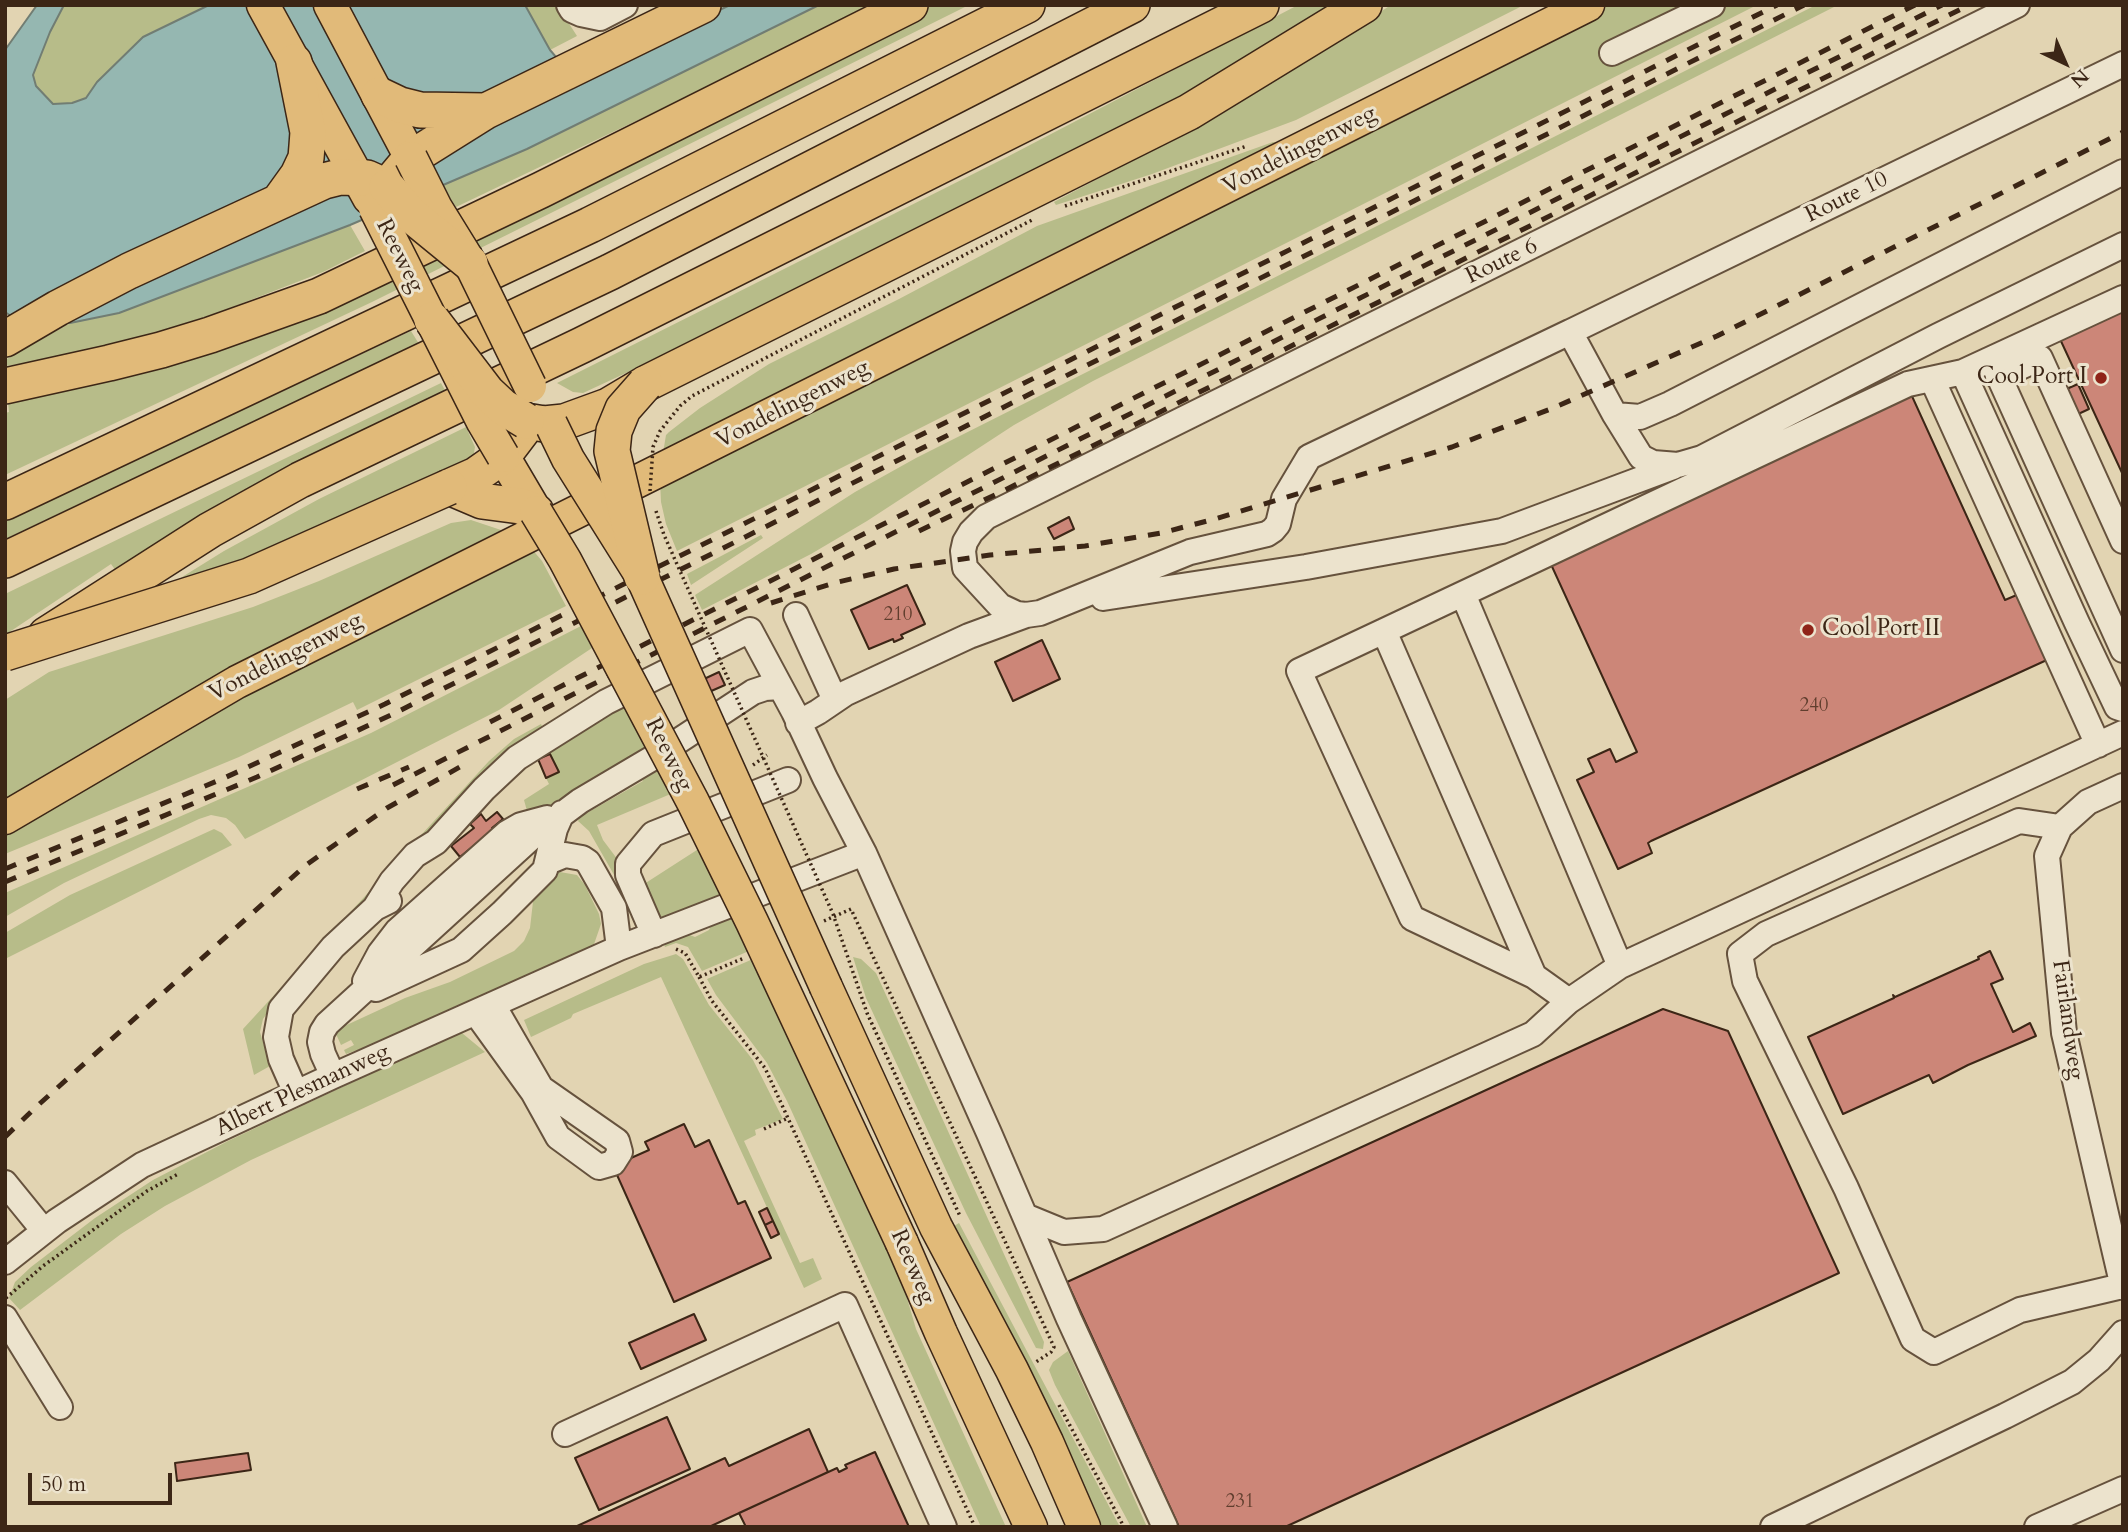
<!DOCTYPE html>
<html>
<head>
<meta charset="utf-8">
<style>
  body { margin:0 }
  #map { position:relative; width:2128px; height:1532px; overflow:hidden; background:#e2d4b2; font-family:Cardo,serif }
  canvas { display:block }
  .frame { position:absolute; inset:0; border:7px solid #3c2616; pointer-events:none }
  .north { position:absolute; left:2030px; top:28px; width:70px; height:70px; -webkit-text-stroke:5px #ece3cd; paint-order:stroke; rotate:136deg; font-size:19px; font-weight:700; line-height:28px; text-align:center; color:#3c2616 }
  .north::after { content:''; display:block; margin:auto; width:24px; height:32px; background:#3c2616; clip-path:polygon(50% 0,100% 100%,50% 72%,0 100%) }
  .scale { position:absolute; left:28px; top:1473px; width:144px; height:32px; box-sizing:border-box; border:4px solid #3c2616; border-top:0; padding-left:9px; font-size:21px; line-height:24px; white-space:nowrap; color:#3c2616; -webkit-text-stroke:5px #ece3cd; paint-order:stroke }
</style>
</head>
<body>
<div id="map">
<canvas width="2128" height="1532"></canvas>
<div class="frame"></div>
<div class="north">N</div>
<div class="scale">50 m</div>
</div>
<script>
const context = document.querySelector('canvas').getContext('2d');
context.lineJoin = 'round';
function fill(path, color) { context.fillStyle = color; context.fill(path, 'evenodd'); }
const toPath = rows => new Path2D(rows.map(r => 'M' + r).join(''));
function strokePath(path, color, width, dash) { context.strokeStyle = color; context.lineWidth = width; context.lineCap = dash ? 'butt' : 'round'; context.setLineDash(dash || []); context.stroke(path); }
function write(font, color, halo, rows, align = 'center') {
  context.font = font + ' Cardo,serif'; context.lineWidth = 6; context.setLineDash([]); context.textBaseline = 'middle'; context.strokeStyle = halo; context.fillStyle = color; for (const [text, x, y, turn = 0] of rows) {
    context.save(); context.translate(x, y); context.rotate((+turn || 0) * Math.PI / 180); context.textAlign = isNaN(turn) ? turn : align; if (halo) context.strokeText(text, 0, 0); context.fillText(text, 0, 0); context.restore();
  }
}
fill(toPath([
  [64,5,209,5,143,37,98,82,86,98,72,103,53,104,36,86,33,75,50,32],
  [525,5,557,5,577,36,550,50],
  [819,5,869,5,778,53,456,207,442,185,528,149],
  [932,5,969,5,372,302,5,475,5,413,9,412,8,403,498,224],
  [1298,5,1341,5,1157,114,852,268,583,393,573,392,557,383,1007,157],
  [1391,5,1524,5,1296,120,1152,174,1056,205,1054,202,1228,110],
  [1608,5,1757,5,677,551,666,524,661,502,660,480],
  [1816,5,1838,5,1093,381,1014,425,867,521,811,554,702,610,695,595,855,492,916,458],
  [1273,142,1282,143,1044,258,663,453,666,435,669,432,700,408,769,364,899,299,1037,226],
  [350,225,365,251,323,272,217,313,145,336,56,359,5,366,5,360,70,323,119,313],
  [411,331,419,344,5,539,5,521],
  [441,383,447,394,116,571,111,564,5,635,5,594],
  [466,427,475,447,473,459,467,465,137,605,224,551,319,499],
  [471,520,507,532,5,803,5,700,49,672,253,607,319,581,451,523],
  [761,535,763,538,691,585,687,574],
  [531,548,542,561,566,606,357,710,353,702,239,757,5,854,5,829,188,720],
  [581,626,592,648,499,710,354,784,245,839,235,825,226,818,211,815,199,819,64,883,5,917,5,893,371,733],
  [624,703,649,749,572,791,573,794,547,814,527,811,524,800,549,784,546,778,558,772,550,754,552,750],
  [541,724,543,728,512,747,493,765,270,1009,263,1019,260,1032,270,1066,254,1075,243,1029,489,761,514,739],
  [657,764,673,793,597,825,603,840,618,860,641,924,636,930,629,901,589,831,578,821,583,811,585,814,643,781,639,774],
  [214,829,222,833,232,845,5,959,5,933,70,895],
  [700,848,723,896,661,924,641,886],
  [560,872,577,875,585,885,599,914,601,924,592,950,430,1024,346,1054,344,1050,354,1045,351,1040,341,1045,336,1034,338,1029,405,998,450,982,514,951,524,941,530,928,534,893,553,875],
  [731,914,749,951,702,971,688,947,676,943,665,947,664,943,687,934,695,937,709,930,712,923],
  [676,954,683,959,709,1005,753,1060,783,1119,755,1130,756,1135,744,1141,800,1263,813,1258,822,1279,804,1288,661,977,573,1014,571,1018,531,1037,524,1020,644,964],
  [853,957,861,959,876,973,1044,1342,1043,1349,1036,1348,966,1213,866,998],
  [753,959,902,1281,916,1329,1006,1527,981,1527,787,1101,767,1063,716,995,707,979],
  [462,1033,485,1052,251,1160,165,1206,121,1234,20,1310,9,1298,15,1282,31,1267,95,1218,153,1180,228,1141,452,1035],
  [959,1223,1120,1527,1102,1527,1049,1409,954,1226],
  [1068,1351,1143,1518,1147,1527,1131,1527,1055,1385,1049,1370,1053,1362]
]), '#b7bc89');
const water = toPath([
  [37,5,64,5,50,32,33,75,36,86,53,104,72,103,86,98,97,82,143,37,209,5,525,5,550,50,556,57,583,75,730,5,819,5,527,149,350,225,119,313,70,323,14,318,5,312,5,50,37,5]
]);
fill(water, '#95b7b1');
strokePath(water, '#717d73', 2);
const building = toPath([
  [2123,310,2123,475,2060,339,2123,310],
  [2078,384,2089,409,2074,416,2062,391,2078,384],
  [1911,394,2005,600,2019,594,2049,659,1651,841,1648,843,1652,853,1618,869,1577,780,1594,772,1588,759,1610,749,1616,762,1637,752,1549,560,1911,394],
  [1069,517,1074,529,1054,539,1048,528,1069,517],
  [907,585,925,624,901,635,903,638,894,642,893,639,869,649,851,610,907,585],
  [1042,640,1060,679,1013,701,995,662,1042,640],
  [719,672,725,685,709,692,704,679,719,672],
  [550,754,559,772,546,778,538,759,550,754],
  [497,812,503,819,492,828,497,835,482,839,460,857,451,846,474,828,470,824,481,814,486,821,497,812],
  [1990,951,2003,979,1991,984,2013,1032,2030,1023,2036,1036,1968,1065,1933,1083,1929,1075,1843,1114,1808,1037,1894,998,1893,995,1895,997,1979,959,1978,957,1990,951],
  [1663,1009,1728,1031,1839,1273,1285,1527,1179,1527,1067,1282,1663,1009],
  [684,1124,695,1147,709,1140,738,1204,745,1201,771,1258,674,1302,613,1166,649,1150,645,1142,684,1124],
  [767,1208,773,1221,765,1225,759,1212,767,1208],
  [773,1221,779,1234,771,1238,765,1225,773,1221],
  [694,1314,706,1340,641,1369,629,1343,694,1314],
  [667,1417,690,1469,599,1510,575,1458,667,1417],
  [809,1429,828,1472,709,1527,575,1527,725,1458,729,1466,809,1429],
  [875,1452,909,1527,746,1527,739,1513,837,1468,839,1472,847,1468,845,1465,875,1452],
  [248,1453,251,1470,177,1481,175,1463,248,1453]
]);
fill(building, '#cc8678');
strokePath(building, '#3c2616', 2);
const minor = toPath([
  [569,5,572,10,581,14,600,18,625,5],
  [1612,53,1712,5],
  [2123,172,1670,404,1640,417,1615,415,1641,457,1653,463,1678,465,1702,458,1938,336,2123,245],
  [1570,332,2123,64],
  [1991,359,2123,650],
  [1963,372,2077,623,2117,707,2123,709],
  [1998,377,2040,358,2123,541],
  [1932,379,2098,745],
  [1615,415,1570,332,1309,457,1284,499,1278,524,1273,530,1267,534,1190,552,1040,613,1026,615,1017,614,1000,606,965,568,963,551,965,542,971,532,986,517,2017,5],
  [1463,594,1620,966],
  [1103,598,1306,567,1502,531,1673,467],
  [796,615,835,700],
  [1384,631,1299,671,1412,918,1534,976],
  [798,723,818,712,846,693,969,636,1026,615],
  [2123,786,2088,802,2060,827,2047,856,2064,1033,2123,1287],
  [2060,827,2019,821,1766,934,1740,954,1745,981,1846,1188,1913,1339,1934,1352,2020,1310,2122,1286],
  [548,862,565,855,582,858,588,862,614,908,619,948],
  [375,908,392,881,415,855,436,842,484,789,517,758,606,702,750,630,794,712,825,778,864,853,989,1133,1069,1319,1165,1527],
  [654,935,628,875,628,864,653,834,788,780],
  [365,981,380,953,397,931,507,833,521,825,547,818],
  [376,989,461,950,502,913,545,870,555,829,562,813],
  [1569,1001,1534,976,1384,631,1908,384,1963,372,2123,298],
  [476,1013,533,1092,558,1137,599,1167,613,1163,620,1152,617,1141,541,1088,493,1005],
  [333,1076,323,1054,320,1042,322,1032,327,1024,533,836,580,801,651,759,753,692,765,688,780,687],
  [296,1093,281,1059,276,1037,281,1009,333,947,375,908,389,901],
  [5,1183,44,1231],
  [1025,1216,1064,1232,1103,1229,1533,1034,1569,1001,1620,966,2123,733],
  [5,1262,57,1221,142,1165,333,1076,619,948,864,853],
  [5,1318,60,1407],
  [565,1434,845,1305,944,1527],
  [1773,1527,2005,1416,2072,1382,2099,1360,2123,1333],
  [2037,1527,2123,1489]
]);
const major = toPath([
  [263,5,369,198],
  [330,5,411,158],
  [503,456,536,512],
  [5,818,237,682,1588,5],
  [826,987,936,1227,1012,1370,1047,1442,1084,1527],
  [902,1243,941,1333,1031,1527]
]);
const highway = toPath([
  [379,95,400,105,420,110,486,111],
  [391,182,411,158,486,111,703,5],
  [280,200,298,175,306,158,307,146,308,132,294,62],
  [5,339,58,308,129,271,324,181,340,177,367,178,387,187],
  [5,386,109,363,161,350,210,335,319,296,541,190,910,5],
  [526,421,544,424,564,422,608,406,645,384,1189,112,1364,5],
  [449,487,476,475,503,456,522,431],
  [449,487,482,501,520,506,536,512],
  [5,502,590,225,1027,5],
  [5,560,610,272,1132,5],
  [46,635,210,530,300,480,582,345,1261,5]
]);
strokePath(minor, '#66523d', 28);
strokePath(major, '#3c2616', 35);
strokePath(highway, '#3c2616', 38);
strokePath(toPath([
  [1065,206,1247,146],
  [753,765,767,755],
  [824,921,851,909,1054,1347,1051,1352,1036,1362],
  [676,949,685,953,699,977,744,958],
  [699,977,712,1001,765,1068,975,1527],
  [764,1129,788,1118],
  [6,1298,43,1266,147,1191,178,1174],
  [1059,1405,1124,1527]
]), '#3c2616', 3.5, [2, 3.5]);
strokePath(minor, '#ece3cd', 24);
strokePath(major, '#e1ba79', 32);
strokePath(highway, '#e1ba79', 35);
strokePath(toPath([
  [919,531,999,493,1969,5],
  [771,603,834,583,894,569,990,555,1085,546,1161,533,1215,519,1452,447,1553,408,1717,336,2123,132],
  [490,722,1915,5],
  [393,785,1942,5],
  [357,789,409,767],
  [5,869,222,779,385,704,1777,5],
  [5,882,257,777,391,715,1804,5],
  [5,1137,36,1107,306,865,387,808,467,763]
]), '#3c2616', 5, [12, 12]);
const majorBridge = toPath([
  [411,158,436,208,470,263,530,386],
  [375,208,483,422,503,456],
  [551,424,568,459,642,577,826,987],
  [536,512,565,560,693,802,752,922,902,1243]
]);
const highwayBridge = toPath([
  [387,187,410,214,470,263],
  [432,320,487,392,503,407,526,421],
  [642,577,612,451,614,431,623,409,645,384],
  [5,653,249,576,449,487]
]);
strokePath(majorBridge, '#3c2616', 35, []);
strokePath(highwayBridge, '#3c2616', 38, []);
strokePath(toPath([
  [650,491,653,447,660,431,680,406,692,396,1034,219],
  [656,511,664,535,833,914,867,1013,960,1216]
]), '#3c2616', 3.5, [2, 3.5]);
strokePath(majorBridge, '#e1ba79', 32);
strokePath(highwayBridge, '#e1ba79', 35);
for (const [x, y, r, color] of [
  [2101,378,7,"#8f2418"],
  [1808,630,7,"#8f2418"]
]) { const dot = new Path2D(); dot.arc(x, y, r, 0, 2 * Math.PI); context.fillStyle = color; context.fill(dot); strokePath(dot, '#ece3cd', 2.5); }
write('19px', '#603e2e', null, [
  ["210",898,616],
  ["240",1814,707],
  ["231",1240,1503]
]);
write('23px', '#3c2616', '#ece3cd', [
  ["Vondelingenweg",1300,151,-27],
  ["Route 10",1847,198,-26],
  ["Reeweg",399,256,63],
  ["Route 6",1502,262,-26],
  ["Vondelingenweg",793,405,-27],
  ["Vondelingenweg",286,658,-27],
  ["Reeweg",668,755,63],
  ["Fairlandweg",2067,1020,82],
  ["Albert Plesmanweg",303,1091,-25],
  ["Reeweg",912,1267,66]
]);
write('23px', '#3c2616', '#ece3cd', [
  ["Cool Port I",2087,378],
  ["Cool Port II",1822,630,"left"]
], 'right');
</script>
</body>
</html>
